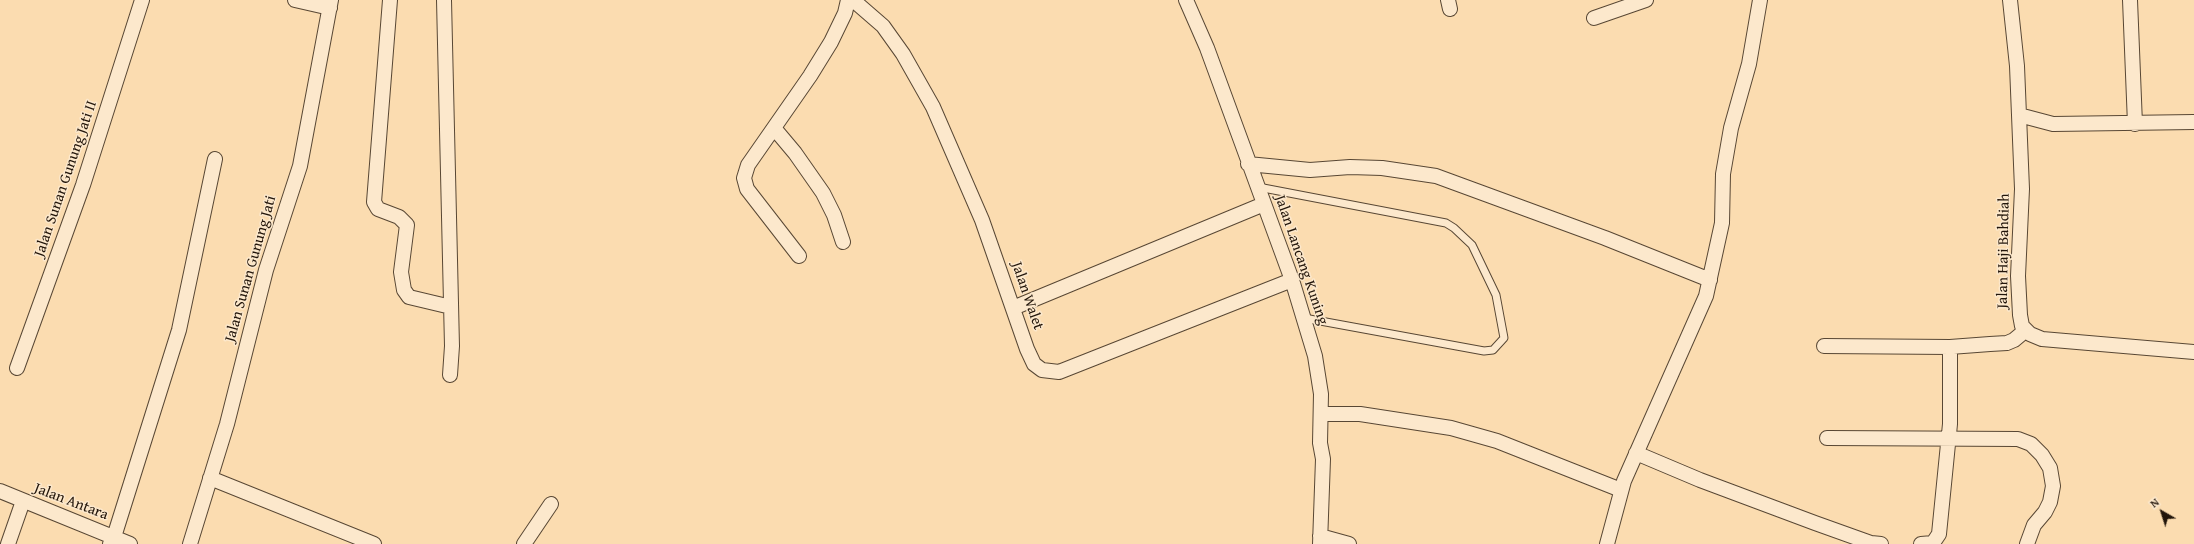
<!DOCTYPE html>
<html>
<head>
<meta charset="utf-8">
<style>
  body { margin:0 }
  #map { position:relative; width:2194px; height:544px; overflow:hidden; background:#fbdcb0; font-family:"Gentium Book Plus",serif }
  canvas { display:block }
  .north { position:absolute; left:2142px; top:492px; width:40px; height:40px; -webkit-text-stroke:3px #fce8cc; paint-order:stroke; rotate:321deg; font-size:11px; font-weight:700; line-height:16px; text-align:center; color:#22150a }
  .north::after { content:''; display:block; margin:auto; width:14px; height:18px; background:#22150a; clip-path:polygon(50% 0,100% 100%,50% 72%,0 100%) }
</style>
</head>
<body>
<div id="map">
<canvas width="2194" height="544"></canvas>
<div class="north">N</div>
</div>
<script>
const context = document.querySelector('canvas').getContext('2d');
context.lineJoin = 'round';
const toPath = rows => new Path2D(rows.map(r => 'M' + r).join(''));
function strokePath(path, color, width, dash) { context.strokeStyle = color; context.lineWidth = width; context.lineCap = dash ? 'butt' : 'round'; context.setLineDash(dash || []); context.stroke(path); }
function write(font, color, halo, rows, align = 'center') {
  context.font = font + ' "Gentium Book Plus",serif'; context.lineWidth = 3; context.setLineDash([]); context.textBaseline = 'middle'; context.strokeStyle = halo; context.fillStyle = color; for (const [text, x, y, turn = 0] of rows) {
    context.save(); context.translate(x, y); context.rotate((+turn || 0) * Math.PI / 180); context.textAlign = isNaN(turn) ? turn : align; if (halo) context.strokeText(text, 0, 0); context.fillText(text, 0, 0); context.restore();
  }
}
const service = toPath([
  [1258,187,1446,223,1454,228,1472,245,1496,295,1504,338,1493,350,1484,351,1304,318]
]);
const minor = toPath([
  [295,0,330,8],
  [390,0,374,202,378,209,399,217,407,225,401,272,404,290,409,297,451,307],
  [444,0,452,346,450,375],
  [853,0,883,26,903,54,933,107,982,220,1027,349,1034,364,1042,370,1059,372,1292,280],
  [1186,0,1207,48,1292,280,1315,356,1321,394,1320,443,1323,459,1320,544],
  [1448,0,1450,9],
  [2010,0,2017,66,2022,189,2018,276,2020,315,2022,326,2030,334,2042,339,2194,352],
  [2130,0,2135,124],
  [1594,18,1646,0],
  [2019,115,2053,124,2194,122],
  [774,128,795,153,823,193,834,215,843,242],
  [1248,164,1310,170,1350,167,1382,168,1436,176,1605,238,1710,280],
  [799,256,747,189,744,178,748,165,810,76,831,42,845,13,848,0],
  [1013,308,1264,204],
  [1824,346,1950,347,1990,344,2007,343,2014,340,2026,330],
  [17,368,83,185,142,0],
  [1322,414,1360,414,1451,428,1497,441,1621,490],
  [1827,438,2018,439,2031,444,2042,455,2050,468,2053,486,2050,502,2045,512,2034,525,2027,544],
  [1636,453,1700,480,1815,523,1871,543,1881,544],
  [210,478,374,544],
  [0,491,130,544],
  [1320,536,1349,544],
  [8,544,23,501],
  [110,544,114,537,179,330,215,159],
  [190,544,227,424,266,270,300,166,331,0],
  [524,544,551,504],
  [1607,544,1624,481,1706,296,1722,223,1723,174,1731,128,1749,64,1760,0],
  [1921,544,1933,543,1939,534,1950,424,1950,347]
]);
strokePath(service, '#584734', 9);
strokePath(minor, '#584734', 16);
strokePath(service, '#fce8cc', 7);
strokePath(minor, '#fce8cc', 14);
write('15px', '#22150a', '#fce8cc', [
  ["Jalan Sunan Gunung Jati II",66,179,-71],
  ["Jalan Haji Bahdiah",2004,251,-89],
  ["Jalan Lancang Kuning",1301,260,71],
  ["Jalan Sunan Gunung Jati",251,269,-74],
  ["Jalan Walet",1027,296,71],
  ["Jalan Antara",71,502,21]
]);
</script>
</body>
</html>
